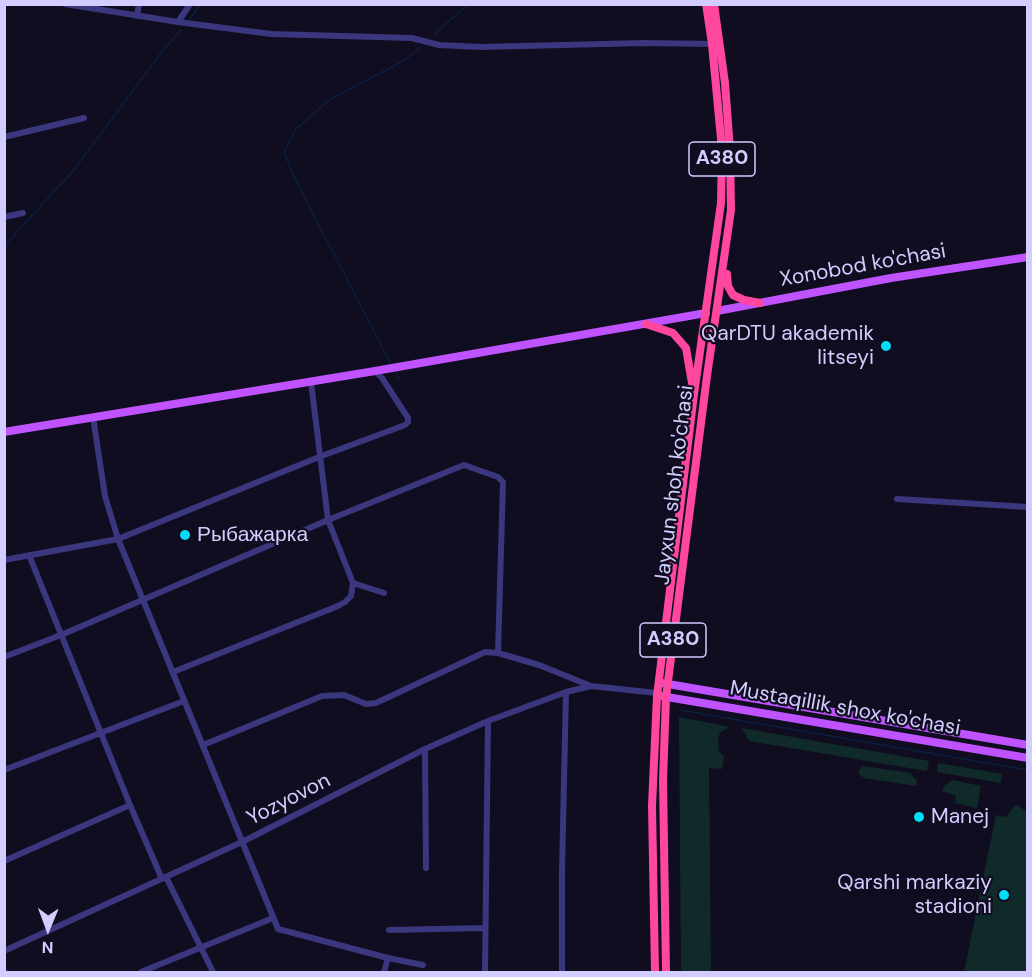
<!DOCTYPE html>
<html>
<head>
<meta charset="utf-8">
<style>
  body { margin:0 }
  #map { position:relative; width:1032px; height:977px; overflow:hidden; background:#100d20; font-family:"DM Sans",sans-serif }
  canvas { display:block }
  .frame { position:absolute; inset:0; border:6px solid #d2ccff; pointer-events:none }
  .north { position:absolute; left:18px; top:899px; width:60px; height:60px; -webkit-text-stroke:4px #100d20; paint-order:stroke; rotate:181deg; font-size:16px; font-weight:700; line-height:24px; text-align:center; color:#d2ccff }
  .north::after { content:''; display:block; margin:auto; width:21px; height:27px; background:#d2ccff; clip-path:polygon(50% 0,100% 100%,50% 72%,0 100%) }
</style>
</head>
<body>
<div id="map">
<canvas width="1032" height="977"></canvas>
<div class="frame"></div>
<div class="north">N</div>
</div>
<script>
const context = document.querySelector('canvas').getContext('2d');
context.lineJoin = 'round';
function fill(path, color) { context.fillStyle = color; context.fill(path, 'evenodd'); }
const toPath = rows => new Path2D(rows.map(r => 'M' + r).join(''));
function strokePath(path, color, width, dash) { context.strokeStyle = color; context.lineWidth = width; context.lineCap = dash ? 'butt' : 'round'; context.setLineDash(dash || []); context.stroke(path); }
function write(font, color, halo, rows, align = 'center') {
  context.font = font + ' "DM Sans",sans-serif'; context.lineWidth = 4.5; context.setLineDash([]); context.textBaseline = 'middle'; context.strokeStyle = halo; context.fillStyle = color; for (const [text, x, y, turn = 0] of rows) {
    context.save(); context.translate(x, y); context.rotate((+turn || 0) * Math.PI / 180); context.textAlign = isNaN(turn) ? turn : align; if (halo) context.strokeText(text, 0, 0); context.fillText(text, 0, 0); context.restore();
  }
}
fill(toPath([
  [679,717,730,727,720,732,718,739,719,751,724,757,722,769,709,768,711,972,681,972],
  [742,728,929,761,927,771,749,741],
  [938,763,1002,774,1001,783,937,772],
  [863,766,910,773,917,781,916,786,864,778,859,774,859,769],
  [952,780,981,786,977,808,955,803,956,796,942,791,944,786],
  [1017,805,1027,812,1027,972,964,972,996,815,1006,817,1014,806]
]), '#102a29');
strokePath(toPath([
  [189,20,201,4],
  [434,35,468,4],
  [4,246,73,171,164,49,181,30],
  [392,366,295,179,284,152,296,129,329,100,405,60,421,47],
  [395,370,399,379],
  [680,710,1028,770]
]), '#0b1f41', 1.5);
strokePath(toPath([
  [65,4,178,22,271,34,412,38,439,45,481,47,644,43,712,44],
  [137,16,139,4],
  [178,22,190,4],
  [4,137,84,118],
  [4,217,23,213],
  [93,417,105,496,118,539,278,929,388,958,423,965],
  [897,499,1028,507],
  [29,555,130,805,162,879],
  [4,560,118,539,319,457,405,425,408,422,408,418,382,378,375,371],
  [353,583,384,593],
  [4,657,61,635,328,520,464,465,498,477,503,482,498,653],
  [173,672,338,606,345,602,351,596,353,583,328,520,311,382],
  [203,745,322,696,344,695,366,704,376,703,485,652,498,653,539,665,591,686,657,693],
  [425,749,426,868],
  [4,770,184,701],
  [4,861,130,805],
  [166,877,213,972],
  [389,930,485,928],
  [4,951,242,842,425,749,488,721,566,692,591,686],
  [4,972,5,972],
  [141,972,273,918],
  [384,972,388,958],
  [485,972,488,721],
  [562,972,562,870,566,692]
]), '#3a377f', 6);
strokePath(toPath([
  [717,311,891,278,1028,257],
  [4,432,375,371,706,313],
  [662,683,1028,745],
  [661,696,1028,758]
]), '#bf53ff', 8);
strokePath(toPath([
  [727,274,728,286,733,295,744,300,760,303],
  [646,324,673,333,686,348,692,383],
  [655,972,652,806,657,696,694,394,721,203,722,149,712,44,706,4],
  [666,972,663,780,666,697,707,376,731,210,730,150,725,83,714,4]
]), '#ff479f', 8);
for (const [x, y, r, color] of [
  [886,346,6,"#00def7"],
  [185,535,6,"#00def7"],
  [919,817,6,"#00def7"],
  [1004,895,6,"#00def7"]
]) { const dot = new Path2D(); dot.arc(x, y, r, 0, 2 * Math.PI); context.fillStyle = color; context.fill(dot); strokePath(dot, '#100d20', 2); }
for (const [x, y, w] of [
  [722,159,66],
  [673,640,66]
]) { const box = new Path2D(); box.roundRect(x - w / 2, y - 17, w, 34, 4.5); context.fillStyle = '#100d20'; context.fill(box); strokePath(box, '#d2ccff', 1.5); }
write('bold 20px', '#d2ccff', null, [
  ["A380",722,159],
  ["A380",673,640]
]);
write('21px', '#d2ccff', '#100d20', [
  ["Xonobod ko'chasi",863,266,-10],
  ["Jayxun shoh ko'chasi",675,485,-83],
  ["Mustaqillik shox ko'chasi",845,709,10],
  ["Yozyovon",289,800,-27]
]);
write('21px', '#d2ccff', '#100d20', [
  ["QarDTU akademik",874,334],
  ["litseyi",874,358],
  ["Рыбажарка",197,535,"left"],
  ["Manej",931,817,"left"],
  ["Qarshi markaziy",992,883],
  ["stadioni",992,907]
], 'right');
</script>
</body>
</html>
